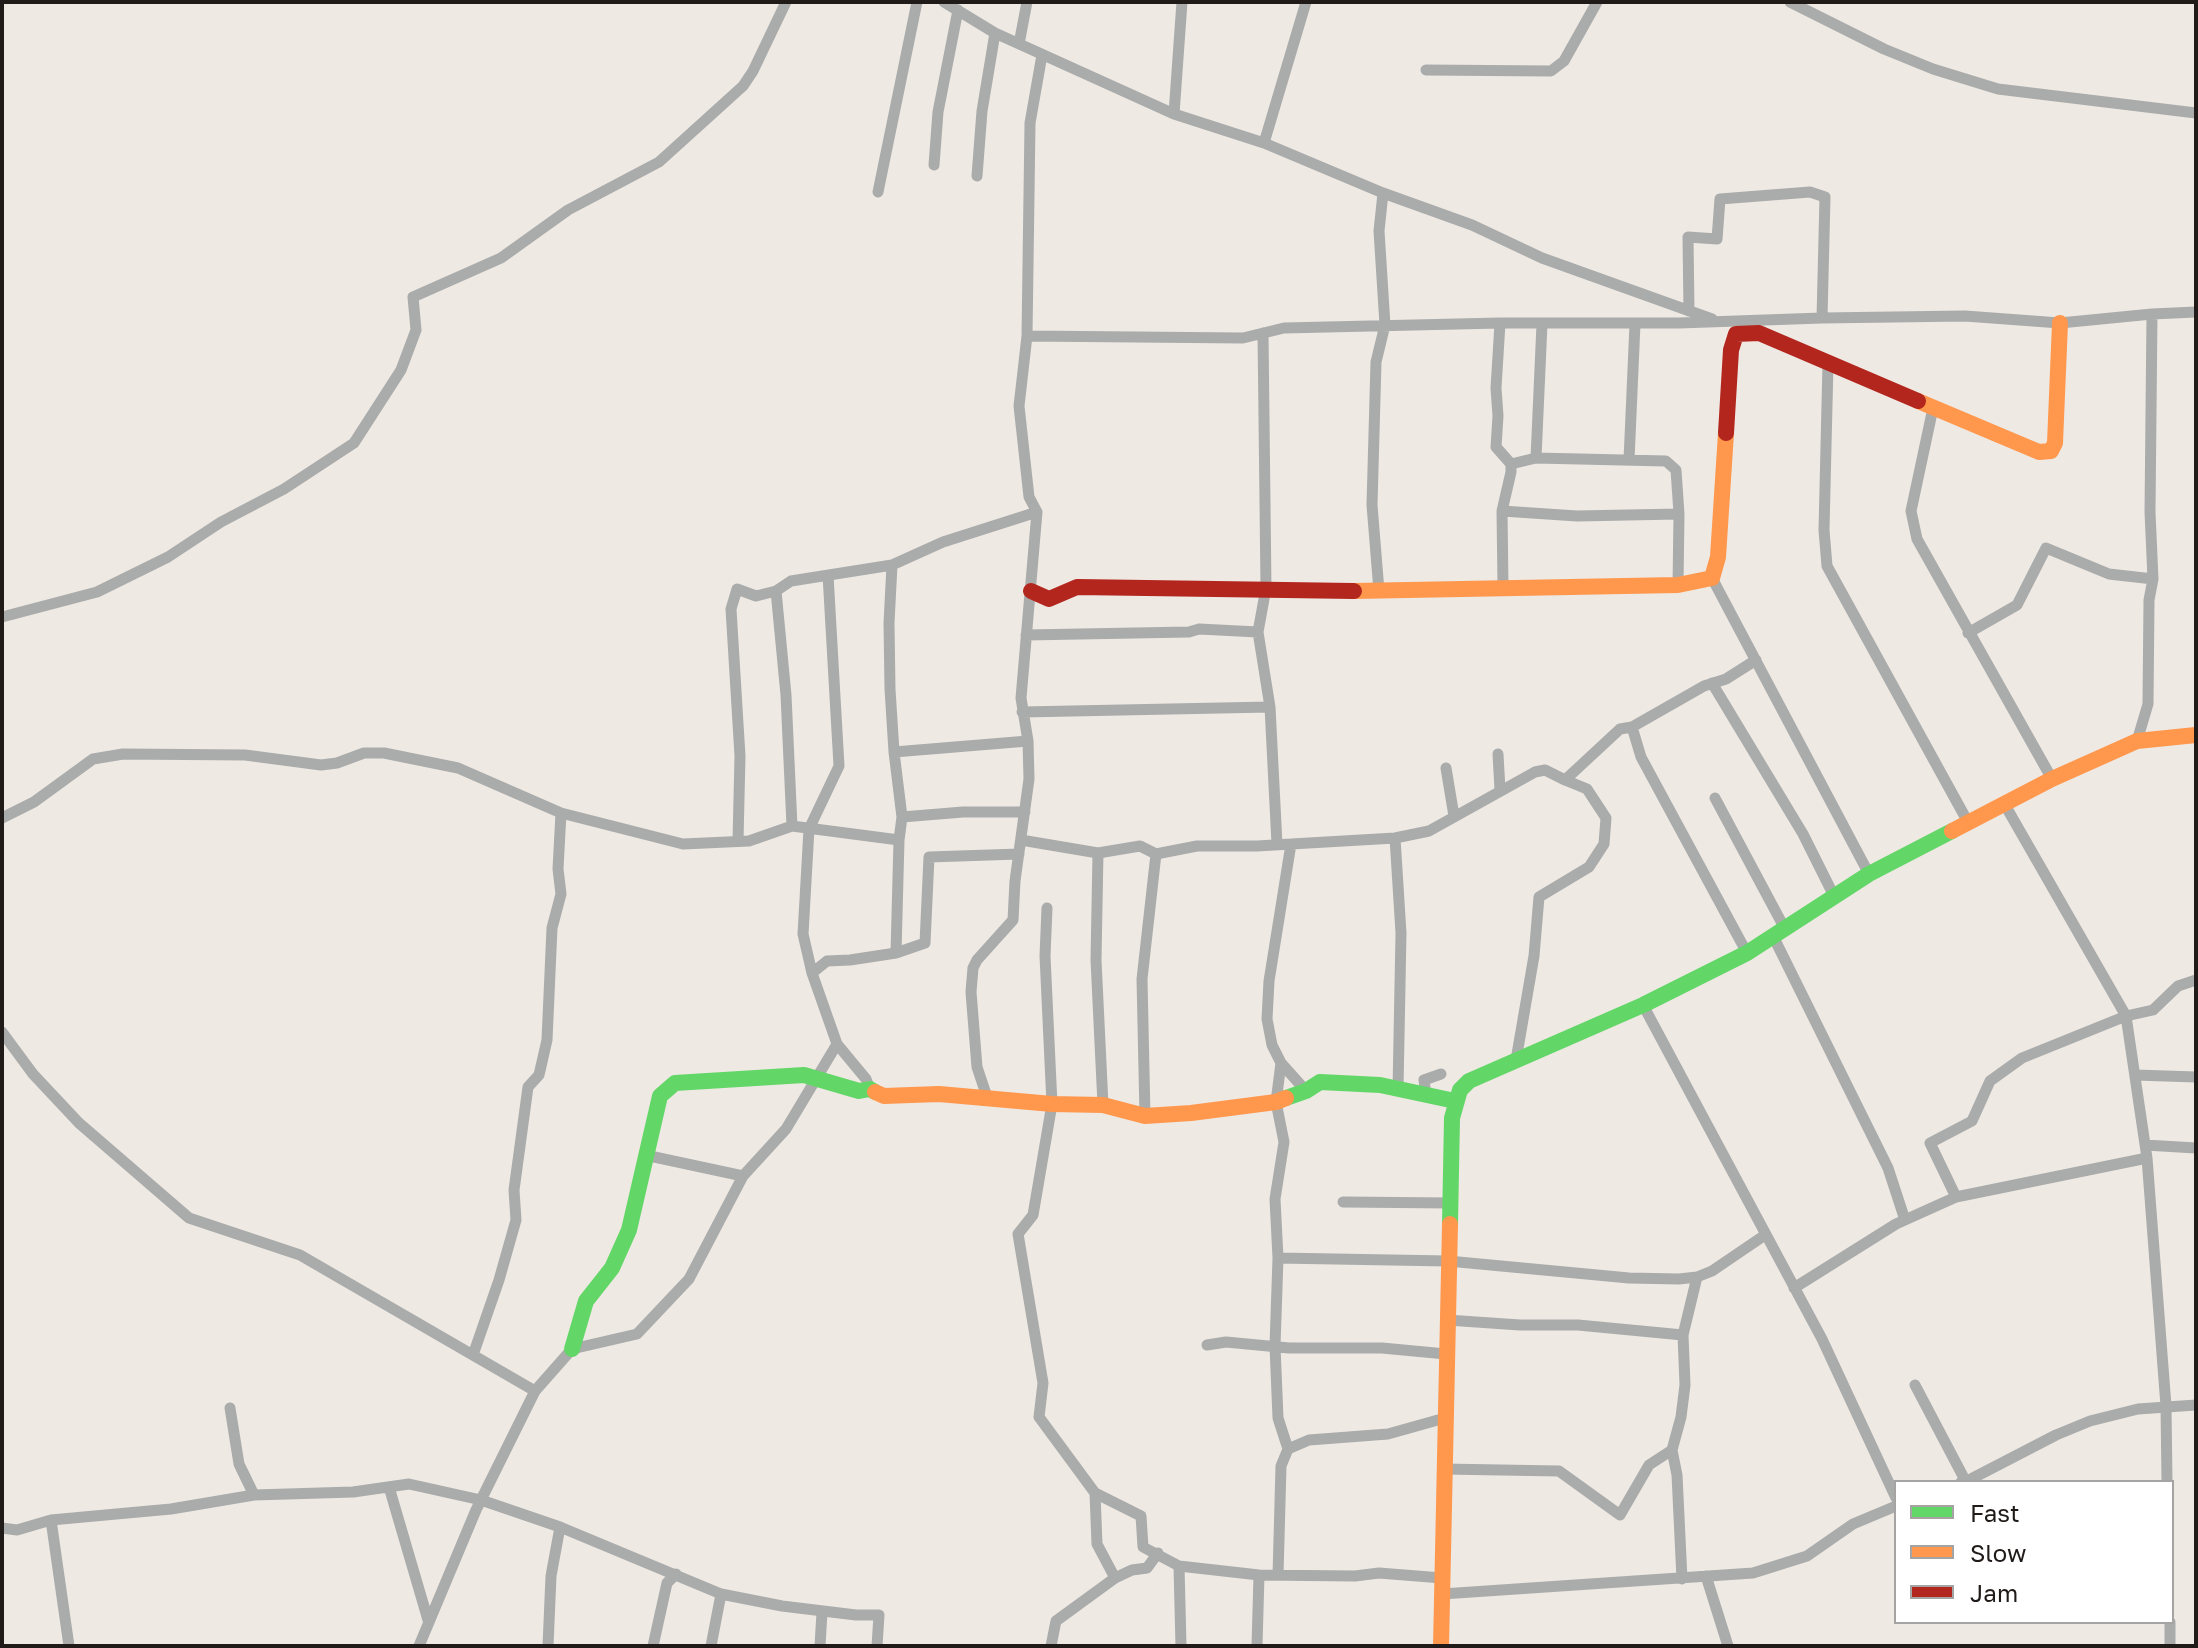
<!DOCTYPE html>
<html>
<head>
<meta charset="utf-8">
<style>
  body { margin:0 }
  #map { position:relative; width:2198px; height:1648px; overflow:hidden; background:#efe9e4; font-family:"Golos Text",sans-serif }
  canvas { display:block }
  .frame { position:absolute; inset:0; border:4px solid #201b18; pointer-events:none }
  .legend { position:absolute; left:1894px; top:1480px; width:280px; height:144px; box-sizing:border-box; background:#fff; border:2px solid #a6a4a3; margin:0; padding:10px 14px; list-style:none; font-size:24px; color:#201b18 }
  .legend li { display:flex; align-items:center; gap:16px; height:40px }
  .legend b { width:40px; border:2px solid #a6a4a3 }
</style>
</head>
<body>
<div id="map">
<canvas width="2198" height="1648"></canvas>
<div class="frame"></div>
<ul class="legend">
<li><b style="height:10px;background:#63d668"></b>Fast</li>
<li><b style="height:10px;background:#ff974d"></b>Slow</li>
<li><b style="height:10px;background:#b3261e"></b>Jam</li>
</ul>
</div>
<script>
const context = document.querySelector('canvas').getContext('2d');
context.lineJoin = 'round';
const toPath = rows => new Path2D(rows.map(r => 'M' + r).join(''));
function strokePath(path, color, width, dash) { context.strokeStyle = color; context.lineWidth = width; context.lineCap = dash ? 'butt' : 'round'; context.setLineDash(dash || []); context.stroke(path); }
strokePath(toPath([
  [944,2,995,33,1174,114,1264,143,1383,193,1472,225,1542,258,1712,319],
  [1790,2,1884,49,1933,69,1998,89,2196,113],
  [1019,44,1027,2],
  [1426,70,1551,71,1564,61,1597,2],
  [1174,114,1182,2],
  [1264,143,1306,2],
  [934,165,938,112,958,10],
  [977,176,982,111,995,33],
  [878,192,917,2],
  [1689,311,1688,237,1717,239,1720,199,1810,192,1825,197,1822,318],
  [1500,323,1496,388,1498,416,1496,447,1511,464,1511,472,1502,511,1503,587],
  [1263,333,1266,588,1258,632,1270,707,1277,844],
  [1027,336,1243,338,1284,328,1500,323,1679,323,1822,318,1965,316,2060,323,2152,314,2196,312],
  [1828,363,1824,530,1827,566,1969,824],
  [1933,408,1911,511,1917,539,2052,779],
  [1536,458,1542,324],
  [1629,460,1635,324],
  [1511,464,1536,458,1666,461,1676,470,1679,514],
  [1502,511,1577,516,1679,514,1678,585],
  [892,565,889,623,890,689,894,752,902,817,899,840,896,953],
  [828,575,839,766,809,829,803,934,812,973,837,1044,866,1079,870,1089],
  [1712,578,1869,874],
  [776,591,786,695,792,826],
  [1379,591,1372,505,1376,362,1385,325,1379,231,1383,193],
  [2,617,97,592,168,557,221,522,284,489,354,443,401,370,416,330,413,297,501,258,568,210,659,162,743,86,753,71,786,2],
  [1968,633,2017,605,2046,548,2109,574,2153,579],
  [1026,635,1189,632,1199,629,1258,632],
  [1712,683,1803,834,1835,898],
  [1022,712,1270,707],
  [2137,741,2148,704,2149,600,2153,579,2150,512,2152,314],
  [894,752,1028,741],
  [1498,754,1500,790],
  [1446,768,1454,816],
  [1715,798,1785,929],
  [2005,805,2126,1016,2147,1158,2166,1406,2167,1482],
  [902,817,963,812,1025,812],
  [2,818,34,802,93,759,123,754,245,755,321,765,337,763,364,753,384,753,458,768,561,813,683,844,749,841,792,826,899,840],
  [1395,838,1401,933,1398,1089],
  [1021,840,1098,853,1140,846,1156,854,1197,846,1257,846,1395,838,1429,831,1535,772,1545,770,1565,780],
  [738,841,740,756,731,609,737,589,756,596,776,591,791,581,892,565,943,542,1037,512],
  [1291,844,1269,981,1267,1019,1272,1045,1281,1063,1306,1091],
  [1098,853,1096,960,1103,1105],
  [1047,908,1045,956,1052,1104,1033,1215,1018,1234,1043,1383,1039,1417,1095,1493,1141,1516,1143,1547,1179,1566,1259,1575,1355,1576,1379,1573,1442,1578],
  [1773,936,1888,1168,1905,1220],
  [1747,953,1641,757,1632,727,1704,686,1726,679,1756,660],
  [812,973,827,961,850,960,896,953,925,943,929,857,1019,854],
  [1643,1005,1822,1339,1896,1498],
  [2,1032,33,1074,79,1123,189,1218,300,1255,535,1391,476,1510,419,1646],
  [1516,1060,1534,956,1539,897,1589,867,1604,844,1606,818,1587,789,1565,780,1620,729,1632,727],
  [1281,1063,1276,1102,1284,1142,1275,1199,1278,1258,1275,1346,1278,1418,1288,1449],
  [2135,1075,2196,1077],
  [1426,1095,1424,1080,1441,1074],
  [988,1100,977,1067,971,992,973,968,977,960,1013,920,1015,881,1029,779,1028,741,1021,698,1037,512,1029,497,1019,406,1027,336,1030,123,1042,55],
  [1145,1116,1142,979,1156,854],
  [2145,1145,2196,1148],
  [645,1155,743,1176],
  [1956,1197,1930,1143,1972,1121,1990,1081,2022,1058,2126,1016,2153,1010,2178,986,2196,980],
  [1343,1202,1450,1203],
  [1278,1258,1448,1261,1629,1278,1679,1279,1697,1277,1712,1271,1765,1235],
  [1794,1288,1896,1224,1956,1197,2147,1158],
  [1447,1320,1520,1325,1578,1325,1683,1335],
  [1207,1345,1226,1342,1289,1348,1382,1348,1446,1354],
  [473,1355,499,1280,516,1220,514,1190,528,1087,539,1075,547,1040,552,928,561,894,558,869,561,813],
  [1915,1385,1965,1480],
  [535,1391,572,1349,637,1334,689,1279,743,1176,786,1129,837,1044],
  [230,1408,239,1464,254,1495],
  [1443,1469,1559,1471,1620,1515,1649,1465,1672,1450],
  [1961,1482,1971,1479,2056,1435,2090,1421,2138,1409,2196,1405],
  [389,1487,428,1620],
  [1095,1493,1097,1544,1115,1578],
  [51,1520,69,1646],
  [2,1528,17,1530,51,1520,171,1509,254,1495,353,1492,409,1484,481,1500,560,1527,721,1594,782,1606,856,1615,879,1615,877,1646],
  [1179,1566,1181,1646],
  [1278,1575,1281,1466,1288,1449,1309,1440,1388,1434,1445,1418],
  [1706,1576,1728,1646],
  [1682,1579,1677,1475,1672,1450,1681,1417,1685,1385,1683,1335,1697,1277],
  [1442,1594,1753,1573,1807,1556,1853,1524,1896,1506],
  [2170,1622,2170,1646],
  [548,1646,551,1576,560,1527],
  [653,1646,667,1583,676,1574],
  [711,1646,721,1594],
  [820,1646,822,1612],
  [1051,1646,1056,1621,1115,1578,1132,1570,1147,1568,1158,1553],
  [1257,1646,1259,1575]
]), '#aaacab', 11);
strokePath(toPath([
  [1286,1098,1306,1091,1320,1082,1380,1085,1455,1101],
  [1450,1224,1452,1118,1460,1090,1469,1081,1643,1005,1747,953,1869,874,1952,831],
  [572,1349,586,1301,612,1268,629,1230,660,1096,675,1083,804,1075,859,1091,870,1089,875,1092]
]), '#63d668', 16);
strokePath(toPath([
  [1918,401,2039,452,2051,451,2055,443,2060,323],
  [1354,591,1678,585,1712,578,1718,557,1726,433],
  [1952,831,2052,779,2137,741,2196,735],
  [875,1092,884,1096,939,1094,1052,1104,1103,1105,1145,1116,1191,1113,1276,1102,1286,1098],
  [1441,1646,1450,1224]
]), '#ff974d', 16);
strokePath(toPath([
  [1726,433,1731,350,1736,334,1759,333,1918,401],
  [1031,591,1049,599,1077,587,1354,591]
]), '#b3261e', 16);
</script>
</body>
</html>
